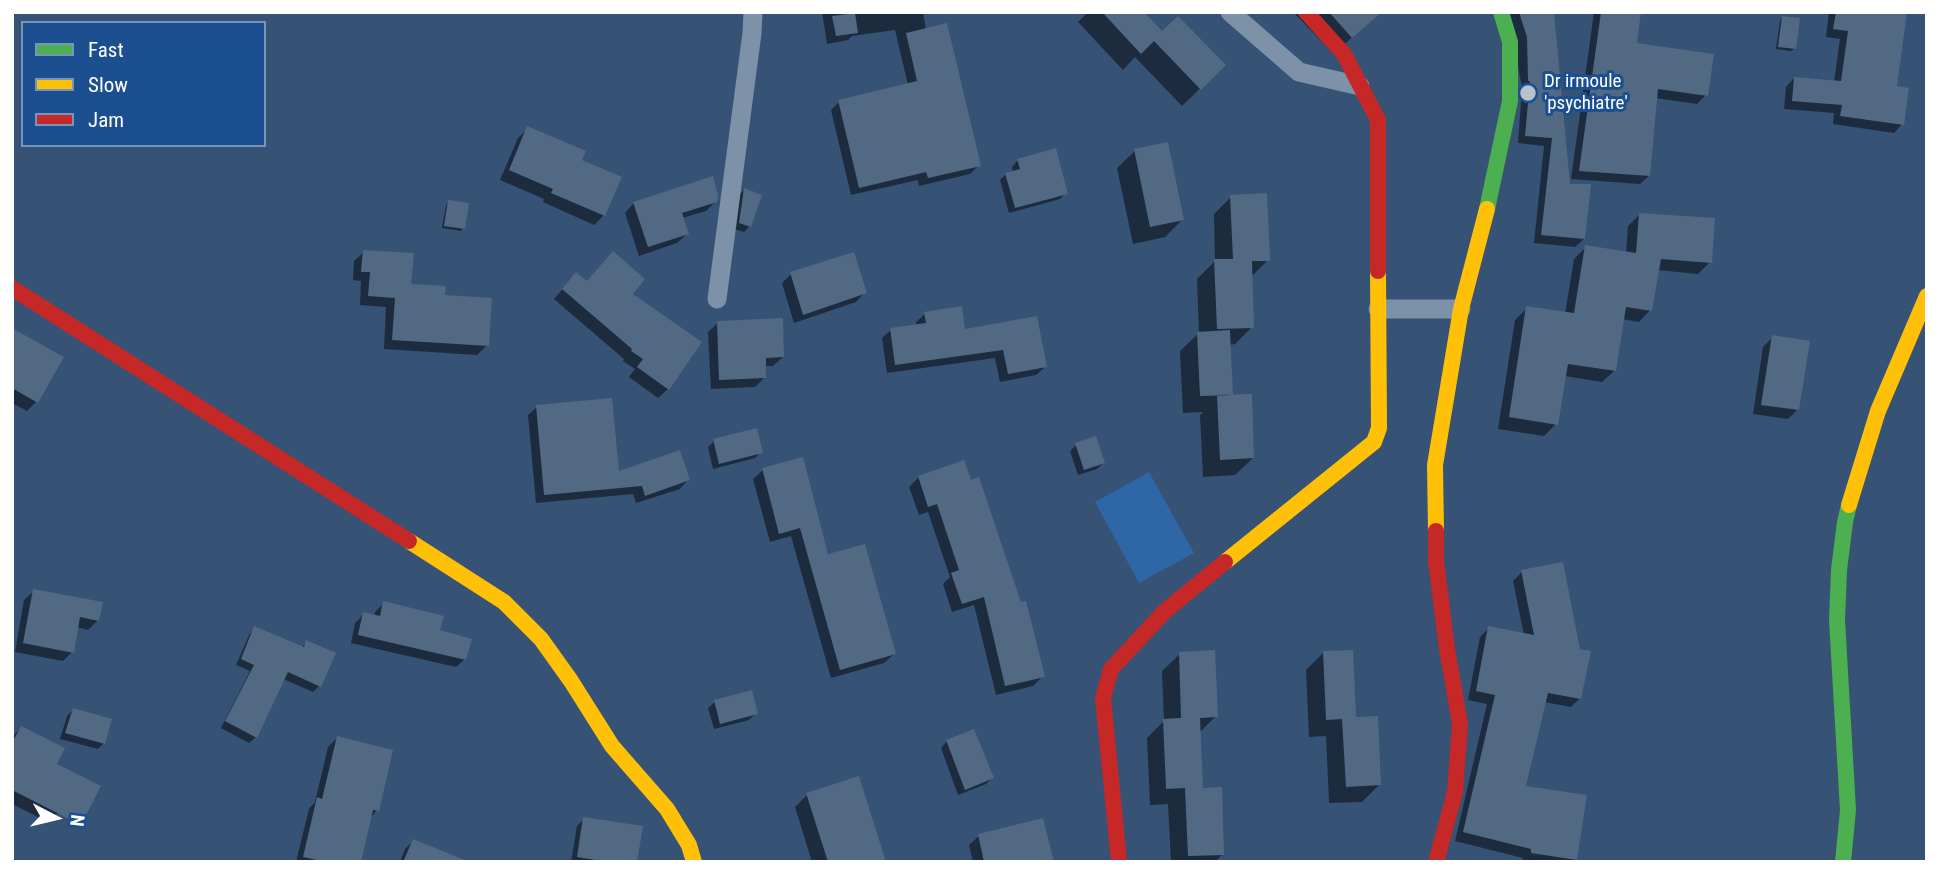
<!DOCTYPE html>
<html>
<head>
<meta charset="utf-8">
<style>
  body { margin:0 }
  #map { position:relative; width:1939px; height:874px; overflow:hidden; background:#365274; font-family:"Roboto Condensed",sans-serif }
  canvas { display:block }
  .frame { position:absolute; inset:0; border:14px solid #fff; pointer-events:none }
  .legend { position:absolute; left:21px; top:21px; width:245px; height:126px; box-sizing:border-box; background:#1b4f8f; border:2px solid #7695bc; margin:0; padding:9px 12px; list-style:none; font-size:21px; color:#fff }
  .legend li { display:flex; align-items:center; gap:14px; height:35px }
  .legend b { width:35px; border:2px solid #7695bc }
  .north { position:absolute; left:21px; top:783px; width:70px; height:70px; -webkit-text-stroke:5px #1b4f8f; paint-order:stroke; rotate:97deg; font-size:19px; font-weight:700; line-height:28px; text-align:center; color:#fff }
  .north::after { content:''; display:block; margin:auto; width:24px; height:32px; background:#fff; clip-path:polygon(50% 0,100% 100%,50% 72%,0 100%) }
</style>
</head>
<body>
<div id="map">
<canvas width="1939" height="874"></canvas>
<div class="frame"></div>
<ul class="legend">
<li><b style="height:9px;background:#4caf50"></b>Fast</li>
<li><b style="height:9px;background:#ffc107"></b>Slow</li>
<li><b style="height:9px;background:#c62828"></b>Jam</li>
</ul>
<div class="north">N</div>
</div>
<script>
const context = document.querySelector('canvas').getContext('2d');
context.lineJoin = 'round';
function fill(path, color) { context.fillStyle = color; context.fill(path, 'evenodd'); }
const toPath = rows => new Path2D(rows.map(r => 'M' + r).join(''));
function strokePath(path, color, width, dash) { context.strokeStyle = color; context.lineWidth = width; context.lineCap = dash ? 'butt' : 'round'; context.setLineDash(dash || []); context.stroke(path); }
function write(font, color, halo, rows, align = 'center') {
  context.font = font + ' "Roboto Condensed",sans-serif'; context.lineWidth = 6; context.setLineDash([]); context.textBaseline = 'middle'; context.strokeStyle = halo; context.fillStyle = color; for (const [text, x, y, turn = 0] of rows) {
    context.save(); context.translate(x, y); context.rotate((+turn || 0) * Math.PI / 180); context.textAlign = isNaN(turn) ? turn : align; if (halo) context.strokeText(text, 0, 0); context.fillText(text, 0, 0); context.restore();
  }
}
fill(toPath([
  [1149,472,1194,553,1139,583,1095,502]
]), '#2f66a5');
fill(toPath([
  [822,12,923,12,926,30,979,165,970,174,919,186,918,180,851,195,831,110,839,102,908,85,895,30,852,36,848,40,827,44],
  [1088,12,1141,12,1162,34,1224,65,1182,106,1135,57,1123,70,1078,22],
  [1288,12,1373,12,1376,15,1334,54,1294,13],
  [1508,12,1552,12,1569,185,1584,239,1575,247,1534,243,1544,146,1518,143,1522,88],
  [1594,12,1639,12,1635,44,1706,95,1697,104,1655,98,1649,176,1640,184,1571,179],
  [1829,12,1905,12,1895,88,1902,124,1894,133,1833,124,1834,113,1784,109,1786,87,1794,78,1834,82,1840,39,1826,37],
  [1782,18,1794,49,1791,51,1776,49,1780,20],
  [528,129,580,161,604,215,594,225,543,202,544,199,500,180,518,138],
  [1135,151,1182,220,1165,237,1133,244,1117,168],
  [1018,160,1066,193,1060,199,1009,213,1000,180,1006,174,1013,172,1012,167],
  [744,190,750,226,744,232,734,229,738,196],
  [1231,197,1268,260,1251,277,1252,327,1235,344,1229,345,1231,394,1253,458,1235,475,1203,477,1200,415,1203,412,1183,413,1180,351,1199,333,1197,279,1215,261,1214,214],
  [716,201,706,211,682,218,687,234,677,243,639,256,625,213,634,203],
  [448,202,463,228,461,231,442,228,446,205],
  [1640,214,1710,262,1698,274,1657,270,1650,310,1639,322,1622,319,1614,371,1602,382,1564,376,1556,424,1544,436,1498,429,1515,320,1527,308,1565,314,1574,259,1586,247,1626,254,1628,226],
  [364,252,410,286,444,297,487,345,477,355,384,349,386,307,360,305,361,281,353,280,354,261],
  [791,274,865,292,856,302,794,323,782,283],
  [586,283,631,294,668,389,658,398,629,377,635,369,623,361,624,359,554,299,567,284],
  [925,314,964,331,1045,367,1036,375,1000,382,995,358,887,373,882,338,891,330,917,326,916,322],
  [718,323,783,357,773,366,764,366,765,377,755,387,711,389,708,332],
  [12,330,36,402,27,411,12,403],
  [1773,337,1797,410,1788,419,1753,414,1763,347],
  [537,407,617,473,688,480,680,489,636,503,633,494,536,503,528,415],
  [714,441,761,452,755,458,713,469,708,447],
  [1076,445,1103,463,1097,469,1078,475,1070,451],
  [763,470,827,557,894,654,884,663,831,678,791,536,770,542,753,479],
  [919,477,969,482,1043,676,1033,686,996,695,974,605,952,612,943,584,950,577,928,512,919,515,909,487],
  [1522,572,1580,698,1571,707,1544,702,1524,787,1585,797,1575,862,1522,862,1523,858,1455,841,1487,704,1468,700,1480,637,1489,628,1524,635,1513,581],
  [34,591,98,620,88,630,76,627,72,652,63,661,15,652,24,600],
  [384,603,438,631,465,659,456,667,351,643,355,623,364,614,374,617,375,612],
  [255,628,301,648,307,642,319,686,313,692,283,679,256,737,249,743,221,728,250,671,236,665,249,635],
  [1324,652,1354,719,1379,785,1362,802,1329,803,1326,736,1309,737,1306,670],
  [1180,654,1216,716,1199,733,1202,789,1223,854,1215,862,1171,862,1168,804,1150,805,1147,738,1164,721,1162,671],
  [715,702,756,713,749,720,714,729,708,708],
  [73,710,104,743,98,749,60,739,67,716],
  [21,728,55,765,58,813,48,822,12,804,12,737],
  [337,738,377,810,370,818,359,862,296,862,309,809,315,802,328,747],
  [947,741,992,778,986,784,958,795,941,748],
  [807,795,885,862,812,862,795,807],
  [584,819,636,862,571,862,577,826],
  [979,836,1052,862,973,862,969,845],
  [413,841,451,862,400,862,405,849]
]), '#0007');
fill(toPath([
  [1102,12,1144,12,1162,31,1178,16,1226,65,1201,90,1154,41,1141,54],
  [1329,12,1382,12,1352,38],
  [1519,12,1554,12,1570,184,1591,184,1585,239,1541,235,1552,138,1525,136,1530,81,1528,81,1527,37],
  [1601,12,1641,12,1637,43,1714,54,1708,96,1658,89,1650,176,1579,171],
  [1836,12,1907,12,1897,86,1909,88,1904,125,1840,116,1842,105,1792,101,1794,77,1841,81,1848,31,1833,29],
  [855,13,858,33,836,36,832,16],
  [1782,16,1800,18,1796,49,1778,47],
  [947,23,981,166,928,178,926,172,859,188,838,100,917,81,906,33],
  [527,126,586,151,582,160,622,177,605,216,551,193,553,189,509,170],
  [1168,142,1184,220,1150,227,1134,149],
  [1056,148,1068,194,1015,208,1005,173,1020,169,1017,159],
  [713,176,718,195,717,202,682,213,689,234,648,247,633,202],
  [744,188,762,195,751,227,739,223],
  [1267,193,1270,261,1252,261,1254,328,1217,329,1214,259,1233,259,1230,195],
  [448,200,469,203,465,229,444,226],
  [1639,213,1715,218,1712,263,1661,259,1652,311,1626,307,1616,371,1568,364,1558,425,1509,417,1526,306,1574,313,1585,245,1636,253],
  [363,250,414,253,411,284,446,286,445,295,492,298,489,346,392,340,395,298,368,296,370,272,361,272],
  [613,251,645,279,633,294,702,342,669,390,637,367,643,359,631,351,632,349,562,289,576,272,587,281],
  [854,252,867,293,803,315,790,272],
  [962,306,965,329,1037,316,1047,367,1008,374,1003,350,895,365,890,328,926,323,924,312],
  [783,318,784,357,766,358,766,378,719,380,717,321],
  [12,328,64,357,38,403,12,388],
  [1230,330,1233,395,1200,396,1197,332],
  [1772,335,1810,341,1799,410,1761,405],
  [1252,394,1254,458,1220,460,1217,395],
  [612,398,619,471,680,450,690,480,645,496,642,486,544,495,536,405],
  [757,428,763,453,719,464,713,439],
  [1096,436,1105,463,1084,470,1075,443],
  [803,457,828,554,865,544,896,654,840,670,800,528,779,534,762,468],
  [964,460,971,480,979,477,1021,602,1026,601,1045,677,1005,686,984,597,962,604,951,573,959,570,937,504,928,507,918,476],
  [1563,562,1580,649,1591,651,1581,699,1548,693,1526,786,1587,795,1577,860,1531,853,1531,849,1463,832,1495,695,1476,691,1488,626,1534,635,1521,570],
  [33,589,103,602,99,621,80,617,74,653,23,643],
  [383,601,444,616,440,630,472,639,466,660,358,635,363,612,380,616],
  [254,626,304,647,306,640,336,653,321,687,288,672,257,738,225,721,254,665,241,659],
  [1215,650,1218,717,1200,718,1203,788,1222,787,1224,855,1188,856,1185,788,1166,789,1163,719,1181,718,1179,652],
  [1353,650,1356,717,1378,716,1381,785,1346,787,1342,719,1326,720,1323,651],
  [752,690,758,714,720,724,714,700],
  [73,708,112,719,105,744,65,733],
  [21,726,65,748,57,764,101,786,81,825,12,790,12,743],
  [974,729,994,778,965,790,946,740],
  [337,736,393,750,379,811,373,810,361,862,326,862,303,857,317,797,322,799],
  [859,776,886,862,828,862,806,793],
  [583,817,643,826,637,862,608,862,577,857],
  [1043,818,1054,862,984,862,978,834],
  [413,839,467,861,467,862,403,862]
]), '#526984');
strokePath(toPath([
  [1230,12,1299,72,1360,86],
  [717,299,752,33,753,12],
  [1378,309,1461,309]
]), '#7d92a8', 19);
strokePath(toPath([
  [1487,209,1510,101,1510,42,1501,12],
  [1843,862,1848,810,1837,620,1839,570,1845,522,1849,505]
]), '#4caf50', 16);
strokePath(toPath([
  [1849,505,1878,411,1927,296],
  [1436,531,1435,465,1461,309,1487,209],
  [409,541,504,602,541,639,571,681,612,746,667,809,689,845,694,862],
  [1225,562,1374,442,1379,428,1378,271]
]), '#ffc107', 16);
strokePath(toPath([
  [1306,12,1344,54,1378,120,1378,271],
  [12,288,409,541],
  [1436,531,1436,561,1447,649,1460,724,1455,792,1436,862],
  [1119,862,1103,698,1111,669,1165,611,1225,562]
]), '#c62828', 16);
for (const [x, y, r, color] of [
  [1528,93,9,"#b9c2ce"]
]) { const dot = new Path2D(); dot.arc(x, y, r, 0, 2 * Math.PI); context.fillStyle = color; context.fill(dot); strokePath(dot, '#1b4f8f', 2.5); }
write('19px', '#fff', '#1b4f8f', [
  ["Dr irmoule",1544,82],
  ["'psychiatre'",1544,104]
], 'left');
</script>
</body>
</html>
